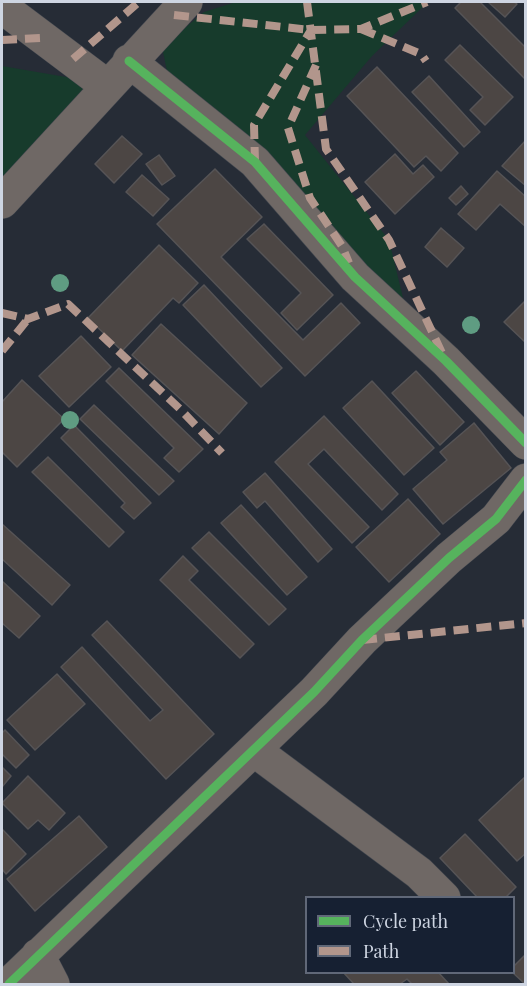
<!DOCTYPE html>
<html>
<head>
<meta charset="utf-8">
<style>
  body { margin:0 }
  #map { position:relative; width:527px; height:986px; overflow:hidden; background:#262c36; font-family:"Playfair Display",serif }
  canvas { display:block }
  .frame { position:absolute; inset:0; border:3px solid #ced5e2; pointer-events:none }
  .legend { position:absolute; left:305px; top:896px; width:210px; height:78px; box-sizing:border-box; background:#162032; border:2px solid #606878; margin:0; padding:8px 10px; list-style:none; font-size:18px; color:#ced5e2 }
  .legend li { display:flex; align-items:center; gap:12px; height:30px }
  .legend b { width:30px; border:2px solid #606878 }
</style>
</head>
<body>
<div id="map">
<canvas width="527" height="986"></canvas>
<div class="frame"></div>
<ul class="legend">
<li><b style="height:8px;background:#56b35d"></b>Cycle path</li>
<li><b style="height:8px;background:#b2968c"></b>Path</li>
</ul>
</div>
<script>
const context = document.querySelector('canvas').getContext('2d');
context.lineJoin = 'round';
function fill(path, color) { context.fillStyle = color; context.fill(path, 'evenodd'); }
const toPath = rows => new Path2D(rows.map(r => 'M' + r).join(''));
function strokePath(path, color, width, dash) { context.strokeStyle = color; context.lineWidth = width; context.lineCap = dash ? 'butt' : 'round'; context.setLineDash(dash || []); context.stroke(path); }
fill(toPath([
  [236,2,428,2,372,56,305,135,389,240,410,327,174,105,162,47,204,12],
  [2,66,95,82,2,185]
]), '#173b2c');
const building = toPath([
  [461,2,480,2,526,48,526,80,455,8,461,2],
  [488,2,514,2,517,4,505,17,488,2],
  [460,45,513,97,485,125,470,110,483,97,445,60,460,45],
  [377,67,458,153,441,171,426,156,414,167,347,96,377,67],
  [429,76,480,132,464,147,412,92,429,76],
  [122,136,142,154,114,183,95,164,122,136],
  [526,140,526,186,502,166,526,140],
  [395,154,413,174,423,165,434,177,395,214,365,182,395,154],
  [159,155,175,176,162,185,146,164,159,155],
  [215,169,262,217,221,257,303,340,341,303,360,323,305,376,157,224,215,169],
  [497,171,526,197,526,227,500,204,476,230,458,214,497,171],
  [142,175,169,199,153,216,126,192,142,175],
  [461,186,468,194,456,205,449,198,461,186],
  [264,224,333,295,297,330,281,313,301,293,247,239,264,224],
  [441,228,464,248,447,267,425,247,441,228],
  [159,245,198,283,179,303,173,298,122,351,88,318,159,245],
  [204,285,282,368,261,387,183,305,204,285],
  [526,300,526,343,504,322,526,300],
  [161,324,247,403,219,434,132,355,161,324],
  [81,336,111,367,69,407,39,376,81,336],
  [119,368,203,449,179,472,164,458,174,448,106,381,119,368],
  [416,371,464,422,440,445,392,393,416,371],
  [22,380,64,419,17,467,2,452,2,402,22,380],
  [372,381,434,448,404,475,343,408,372,381],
  [94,405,174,481,159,495,80,419,94,405],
  [324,416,398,494,382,510,324,449,308,464,369,527,352,543,275,462,324,416],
  [474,423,511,468,443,524,413,489,447,460,440,452,474,423],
  [74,425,151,503,134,519,121,507,125,503,61,438,74,425],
  [48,457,124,532,109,547,32,472,48,457],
  [265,473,332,549,318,562,265,501,257,508,243,492,265,473],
  [408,499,440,534,389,582,356,547,408,499],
  [241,505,307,577,287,595,221,523,241,505],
  [2,524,70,585,52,605,2,559,2,524],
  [209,532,286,609,269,625,192,548,209,532],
  [183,556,198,571,189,580,254,644,240,658,160,580,183,556],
  [2,581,40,616,19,638,2,623,2,581],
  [107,621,214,734,166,779,61,667,82,647,150,721,163,710,92,635,107,621],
  [57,674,85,704,35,750,7,720,57,674],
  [5,730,29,755,16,768,2,754,2,733,5,730],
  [2,767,11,776,2,787,2,767],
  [28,776,65,813,49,830,38,820,28,829,2,803,28,776],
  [526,776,526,853,517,861,479,820,526,776],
  [79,816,107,847,35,911,7,879,79,816],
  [2,829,26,854,6,874,2,869,2,829],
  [465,834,516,887,505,898,478,898,440,858,465,834],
  [526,954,526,984,525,984,512,972,514,966,526,954],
  [343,972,438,972,449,984,412,984,407,979,400,984,354,984,343,972]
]);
fill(building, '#4c4644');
strokePath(building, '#565456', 1.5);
const minor = toPath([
  [2,7,107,86],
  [129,61,255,162,355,277,446,361,526,443],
  [2,202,186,2],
  [254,750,419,873,444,898],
  [38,955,53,984],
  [9,984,314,692,362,640,449,558,496,519,526,480]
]);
strokePath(minor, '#434850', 34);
strokePath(minor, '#6f6865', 33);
strokePath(toPath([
  [307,2,326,149,389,240,442,353],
  [174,15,311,30,361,29,427,2],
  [361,29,421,54,426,61],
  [2,40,41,38],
  [73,59,139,2],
  [316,65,288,128,310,198,342,246,349,263],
  [255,162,254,125,311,30],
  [2,313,28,319,68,304,180,409,222,453],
  [2,351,28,319],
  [362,640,526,623]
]), '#b2968c', 8, [15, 8]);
strokePath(toPath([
  [129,61,255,162,355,277,446,361,526,443],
  [9,984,314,692,362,640,449,558,496,519,526,480]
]), '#56b35d', 9);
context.fillStyle = '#5f9c82';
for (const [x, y] of [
  [60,283],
  [471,325],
  [70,420]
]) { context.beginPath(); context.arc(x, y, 9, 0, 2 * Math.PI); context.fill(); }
</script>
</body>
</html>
